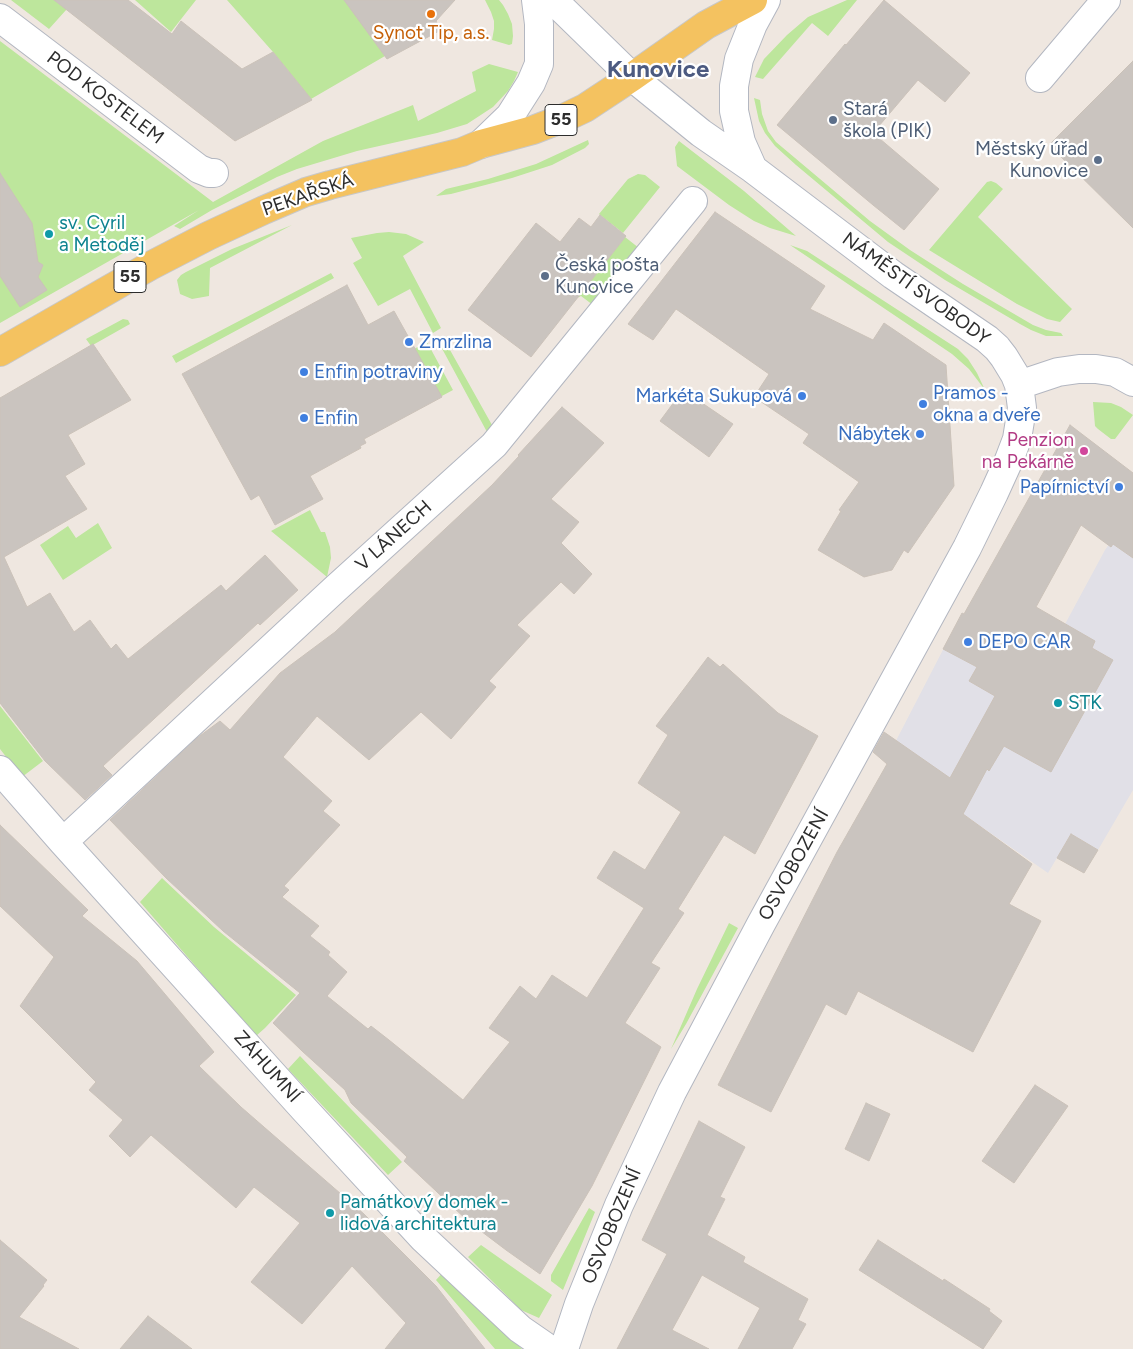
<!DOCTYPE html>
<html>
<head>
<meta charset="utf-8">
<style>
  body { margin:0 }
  canvas { display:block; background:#efe7e0 }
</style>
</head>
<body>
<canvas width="1133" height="1349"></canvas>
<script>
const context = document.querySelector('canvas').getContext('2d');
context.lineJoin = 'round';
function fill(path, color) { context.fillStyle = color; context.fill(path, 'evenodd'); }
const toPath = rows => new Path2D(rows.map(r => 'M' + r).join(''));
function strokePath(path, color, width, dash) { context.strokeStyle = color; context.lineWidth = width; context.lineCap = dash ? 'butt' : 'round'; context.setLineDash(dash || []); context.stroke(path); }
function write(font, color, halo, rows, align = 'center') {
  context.font = font + ' Figtree,sans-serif'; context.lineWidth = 4.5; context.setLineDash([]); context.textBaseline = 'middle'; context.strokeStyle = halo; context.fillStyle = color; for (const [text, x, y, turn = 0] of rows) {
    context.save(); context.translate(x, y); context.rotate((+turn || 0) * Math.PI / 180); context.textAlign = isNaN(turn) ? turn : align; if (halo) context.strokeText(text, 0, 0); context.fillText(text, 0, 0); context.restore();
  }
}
fill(toPath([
  [1133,510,1133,790,1098,850,1071,834,1048,873,963,814,930,796,885,762,962,613,997,631,1050,652,1105,550]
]), '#e1e0e7');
fill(toPath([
  [11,0,75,0,49,29],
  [135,0,196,0,171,32],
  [227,0,347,0,385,56,311,99,273,52],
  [485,0,499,0,503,5,508,14,512,24,513,36,512,44,509,45,492,40,494,29,494,21,491,12],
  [847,0,857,0,828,36,812,23,763,79,755,77,764,59,787,35,808,17],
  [0,41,213,202,323,141,413,105,418,121,476,91,472,72,489,64,518,72,514,81,508,91,493,107,467,124,437,133,357,151,297,169,277,177,212,210,180,229,174,226,199,210,0,323],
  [754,98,760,100,762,114,768,131,776,142,870,221,910,250,963,284,1033,325,1046,330,1061,333,1063,336,1046,336,1031,330,1020,324,945,280,888,242,796,165,775,146,765,133,759,121],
  [588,140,589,144,585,148,552,165,512,178,451,194,436,196,446,189,488,179,536,164],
  [679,141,744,191,796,236,770,228,754,221,729,205,677,166,675,147],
  [638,174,645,175,660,187,623,233,599,214,628,179],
  [991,181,996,183,1003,189,978,217,1072,309,1060,322,1047,319,1017,304,929,250,987,182],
  [292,225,210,268,209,296,192,299,180,294,177,280,181,275,186,272,232,249],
  [389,232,406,234,424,242,403,256,441,328,433,333,410,289,378,306,353,263,362,258,351,238,377,233],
  [625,237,639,248,593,305,581,296,577,298],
  [790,245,807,251,958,349,968,359,977,373,985,390,969,369,952,354],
  [331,273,334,278,176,363,172,356],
  [123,319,128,320,130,324,91,346,86,339],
  [445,341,492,425,487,432,439,343],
  [427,342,453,390,440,397,414,349],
  [1093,402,1111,403,1121,407,1133,415,1115,439,1111,439,1098,429,1095,426],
  [310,510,321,532,325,532,330,547,331,558,327,577,271,531],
  [98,523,112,548,63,580,40,545,68,526,76,538],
  [0,706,43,761,22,777,0,749],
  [162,878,214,927,296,995,265,1028,256,1036,140,902],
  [729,923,738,928,686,1024,671,1049,697,989],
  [300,1056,402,1162,388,1175,288,1069],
  [589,1208,595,1212,563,1290,551,1281,551,1275],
  [481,1245,552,1295,539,1318,521,1310,468,1257],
  [446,1269,522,1349,495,1349,436,1280]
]), '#bde69c');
const building = toPath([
  [54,0,128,0,172,34,181,21,242,69,273,52,312,100,235,141,54,0],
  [344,0,455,0,436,21,441,30,387,59,344,0],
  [884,0,970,73,945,102,918,80,873,133,939,189,904,230,873,205,777,125,845,44,846,45,884,0],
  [1133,61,1133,228,1049,145,1133,61],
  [0,173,32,223,38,262,43,265,38,277,47,290,20,307,0,276,0,173],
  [715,212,825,286,810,309,873,340,884,323,946,365,954,486,908,553,904,550,892,570,864,577,818,550,841,511,839,510,859,482,803,443,809,434,754,397,769,374,676,309,653,340,628,324,715,212],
  [600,215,626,236,531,357,468,310,536,223,560,242,579,218,591,227,600,215],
  [347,285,368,325,394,311,442,397,364,439,366,443,360,446,361,448,310,476,323,499,275,525,259,495,251,500,182,374,347,285],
  [93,344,131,400,68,435,85,464,65,476,87,509,4,557,27,607,50,593,74,632,90,620,111,649,116,644,128,659,221,585,226,591,265,555,298,590,260,625,258,623,103,766,112,775,85,800,45,761,0,703,0,398,93,344],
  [683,390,733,424,709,457,660,421,683,390],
  [562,407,604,443,551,499,579,522,561,543,592,574,574,594,561,582,517,625,530,636,489,681,496,687,451,739,421,712,369,760,317,716,283,757,332,801,323,811,340,825,284,886,289,890,282,897,319,926,310,936,330,952,328,955,347,972,327,996,368,1029,371,1026,389,1040,463,1100,510,1042,489,1028,520,986,536,999,552,975,587,998,644,908,597,878,614,851,645,870,681,812,638,783,668,735,656,726,708,657,720,667,723,664,778,713,818,736,755,854,724,835,678,909,684,913,651,963,660,968,625,1023,661,1047,592,1186,540,1274,506,1250,469,1222,404,1161,407,1157,351,1103,345,1090,302,1051,273,1023,300,993,223,931,166,878,110,820,197,738,220,721,230,730,280,673,335,632,492,485,519,456,518,455,562,407],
  [1070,425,1133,473,1133,558,1113,544,1111,547,1081,525,1036,607,1095,641,1092,648,1113,660,1051,772,1004,746,989,771,987,769,963,814,1032,864,1009,904,1041,921,973,1052,858,991,846,1015,826,1004,771,1112,718,1085,837,852,887,764,873,752,884,732,950,778,995,696,969,681,977,667,943,649,962,613,964,614,1070,425],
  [0,825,88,910,82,916,137,961,214,1052,199,1066,241,1107,364,1214,436,1286,485,1349,385,1349,406,1323,352,1266,302,1324,251,1282,300,1223,254,1187,236,1208,151,1135,130,1157,109,1136,123,1120,89,1090,96,1082,20,1006,54,957,0,906,0,825],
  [1071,834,1098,850,1084,873,1057,858,1071,834],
  [1035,1085,1068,1106,1014,1183,982,1161,1035,1085],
  [866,1103,890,1114,869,1161,845,1149,866,1103],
  [699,1121,745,1147,720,1197,725,1199,707,1235,745,1257,743,1262,808,1299,798,1320,806,1324,792,1349,738,1349,760,1308,702,1275,672,1330,709,1349,617,1349,667,1254,642,1240,699,1121],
  [0,1240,47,1280,43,1285,44,1286,19,1317,79,1349,0,1349,0,1240],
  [878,1240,943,1281,944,1279,990,1309,989,1311,1002,1321,983,1349,859,1270,878,1240],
  [148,1316,192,1349,120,1349,148,1316]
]);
fill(building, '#cac4bf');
strokePath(building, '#cbc2b9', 1);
const minor = toPath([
  [553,0,632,77],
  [0,18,199,169,209,173,214,173],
  [1040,78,1106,0],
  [481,144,510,116,531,83,539,64,539,24,536,0],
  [0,770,63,842,304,1109,423,1238,520,1329,549,1349],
  [63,842,334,590,494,445,693,201]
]);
const secondary = toPath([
  [753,169,741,142,734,111,734,86,739,59,753,24,766,0],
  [1019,385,1058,372,1079,369,1096,369,1115,372,1133,382],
  [564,1349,579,1304,619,1205,672,1092,761,924,967,548,994,493,1009,460,1017,439,1022,408,1019,385,1015,375,1004,357,997,348,987,339,893,275,753,169,701,133,632,77]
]);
const primary = toPath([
  [0,352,150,266,208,236,264,210,306,192,330,185,462,152,481,144,533,130,564,118,585,108,632,77,706,25,753,0]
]);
strokePath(minor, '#b3b7c1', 30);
strokePath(secondary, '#b3b7c1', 30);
strokePath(primary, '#c8c8c8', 30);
strokePath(minor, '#fff', 28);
strokePath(secondary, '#fff', 28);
strokePath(primary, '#f4c260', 28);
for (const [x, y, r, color] of [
  [431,14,5,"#e8710a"],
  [833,120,5,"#5c6f8a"],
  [1098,160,5,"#5c6f8a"],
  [49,234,5,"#0f9aa8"],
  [545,276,5,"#5c6f8a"],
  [409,342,5,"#3f7fe0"],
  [304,372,5,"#3f7fe0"],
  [802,396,5,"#3f7fe0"],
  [923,404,5,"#3f7fe0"],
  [304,418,5,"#3f7fe0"],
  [920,434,5,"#3f7fe0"],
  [1084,451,5,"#d1479c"],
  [1119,487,5,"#3f7fe0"],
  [968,642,5,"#3f7fe0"],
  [1058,703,5,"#0f9aa8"],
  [330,1213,5,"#0f9aa8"]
]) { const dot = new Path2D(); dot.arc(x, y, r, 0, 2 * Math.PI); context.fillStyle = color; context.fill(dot); strokePath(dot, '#fff', 2); }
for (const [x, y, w] of [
  [561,120,32],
  [130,277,32]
]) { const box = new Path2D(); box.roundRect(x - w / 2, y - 15.5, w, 31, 4); context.fillStyle = '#fff'; context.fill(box); strokePath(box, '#2d2d2d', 1); }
write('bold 18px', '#2d2d2d', null, [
  ["55",561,120],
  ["55",130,277]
]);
write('19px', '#c56008', '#fff', [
  ["Synot Tip, a.s.",431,33]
]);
write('19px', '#2d2d2d', '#fff', [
  ["POD KOSTELEM",105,98,37],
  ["PEKAŘSKÁ",308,195,-19],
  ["NÁMĚSTÍ SVOBODY",916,289,36],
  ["V LÁNECH",394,536,-42],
  ["OSVOBOZENÍ",794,865,-61],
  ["ZÁHUMNÍ",267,1067,48],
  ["OSVOBOZENÍ",612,1226,-67]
]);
write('19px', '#4e5e75', '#fff', [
  ["Stará",843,109],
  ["škola (PIK)",843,131],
  ["Městský úřad",1088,149,"right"],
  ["Kunovice",1088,171,"right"],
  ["Česká pošta",555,265],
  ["Kunovice",555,287]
], 'left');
write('19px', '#0d838f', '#fff', [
  ["sv. Cyril",59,223],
  ["a Metoděj",59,245],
  ["STK",1068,703],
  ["Památkový domek -",340,1202],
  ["lidová architektura",340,1224]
], 'left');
write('19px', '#366cbe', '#fff', [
  ["Zmrzlina",419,342],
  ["Enfin potraviny",314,372],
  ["Pramos -",933,393],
  ["okna a dveře",933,415],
  ["Markéta Sukupová",792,396,"right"],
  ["Enfin",314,418],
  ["Nábytek",910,434,"right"],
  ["Papírnictví",1109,487,"right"],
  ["DEPO CAR",978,642]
], 'left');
write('19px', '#b23c85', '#fff', [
  ["Penzion",1074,440],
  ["na Pekárně",1074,462]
], 'right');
write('bold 24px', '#4c5a80', '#fff', [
  ["Kunovice",658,70]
]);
</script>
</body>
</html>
